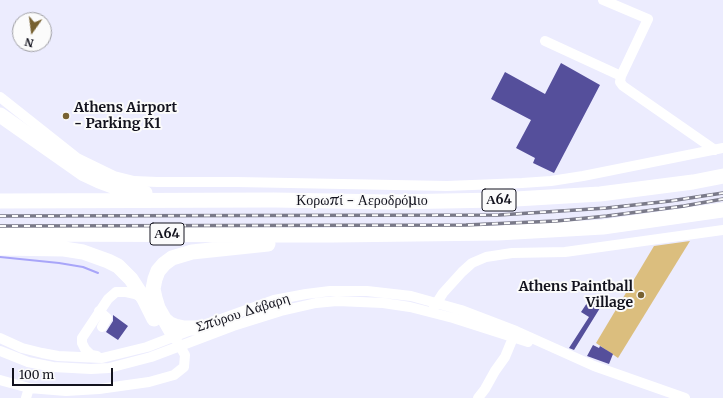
<!DOCTYPE html>
<html>
<head>
<meta charset="utf-8">
<style>
  body { margin:0 }
  #map { position:relative; width:723px; height:398px; overflow:hidden; background:#ececfe; font-family:Merriweather,serif }
  canvas { display:block }
  .north { position:absolute; left:12px; top:12px; width:40px; height:40px; box-sizing:border-box; background:#fbfbfb; border:1px solid #9e9ea3; border-radius:50%; rotate:194deg; font-size:11px; font-weight:700; line-height:16px; text-align:center; color:#13131e }
  .north::after { content:''; display:block; margin:auto; width:14px; height:18px; background:#776131; clip-path:polygon(50% 0,100% 100%,50% 72%,0 100%) }
  .scale { position:absolute; left:12px; top:368px; width:101px; height:18px; box-sizing:border-box; border:2px solid #13131e; border-top:0; padding-left:5px; font-size:12px; line-height:14px; white-space:nowrap; color:#13131e; -webkit-text-stroke:3px #fbfbfb; paint-order:stroke }
</style>
</head>
<body>
<div id="map">
<canvas width="723" height="398"></canvas>
<div class="north">N</div>
<div class="scale">100 m</div>
</div>
<script>
const context = document.querySelector('canvas').getContext('2d');
context.lineJoin = 'round';
function fill(path, color) { context.fillStyle = color; context.fill(path, 'evenodd'); }
const toPath = rows => new Path2D(rows.map(r => 'M' + r).join(''));
function strokePath(path, color, width, dash) { context.strokeStyle = color; context.lineWidth = width; context.lineCap = dash ? 'butt' : 'round'; context.setLineDash(dash || []); context.stroke(path); }
function write(font, color, halo, rows, align = 'center') {
  context.font = font + ' Merriweather,serif'; context.lineWidth = 4; context.setLineDash([]); context.textBaseline = 'middle'; context.strokeStyle = halo; context.fillStyle = color; for (const [text, x, y, turn = 0] of rows) {
    context.save(); context.translate(x, y); context.rotate((+turn || 0) * Math.PI / 180); context.textAlign = isNaN(turn) ? turn : align; if (halo) context.strokeText(text, 0, 0); context.fillText(text, 0, 0); context.restore();
  }
}
fill(toPath([
  [690,241,618,358,596,343,654,246]
]), '#dbbe7e');
strokePath(toPath([
  [0,257,59,263,83,267,98,273]
]), '#a8a5f9', 2);
fill(toPath([
  [561,63,600,85,554,173,533,163,535,158,516,148,531,120,491,99,505,72,545,94],
  [591,297,598,301,596,305,600,308,574,350,569,348,589,317,581,312],
  [113,315,128,326,118,340,106,332,113,321],
  [593,345,599,348,600,346,613,354,609,364,587,356]
]), '#554f9b');
strokePath(toPath([
  [603,0,648,19,621,76,620,82,623,86,715,150],
  [545,41,621,76],
  [0,97,77,158,114,176,134,181,157,182,237,182,447,186,522,183,551,181,583,176,723,148],
  [434,307,443,293,462,272,472,263,486,257,512,253,565,252,723,230],
  [99,311,107,318,102,327],
  [0,338,22,348,42,353,58,356,102,358,147,347,196,328,274,300,306,294,330,291,367,291,411,296,461,310,516,331,594,366,685,398],
  [0,351,28,362,53,367,91,369,109,368,151,357,233,326,281,311,316,303,337,301,383,303,410,307,453,318,528,342],
  [97,356,91,355,85,349,82,343,82,338,108,299,116,292,126,292,135,294,144,299],
  [0,380,29,388,66,391,99,389,149,382,174,375,184,367,185,355,177,341],
  [26,398,29,388],
  [478,398,485,389,495,371,505,357,515,333]
]), '#fff', 10);
strokePath(toPath([
  [0,115,84,174,99,181,115,187,145,193],
  [0,201,274,200,389,202,499,200,600,194,693,182,723,176],
  [0,234,334,235,498,233,603,227,723,210],
  [0,248,64,249,83,252,108,261,118,266,131,279,144,299,154,319],
  [164,319,170,324,175,326,184,328,196,328],
  [174,336,158,308,155,298,153,289,155,279,158,271,164,264,172,258,192,252,268,244]
]), '#fff', 15);
const rail = toPath([
  [0,216,499,215,607,208,670,201,723,193],
  [0,226,466,225,556,221,607,216,684,206,723,199]
]);
strokePath(rail, '#7a7a89', 3.5);
strokePath(rail, '#fbfbfb', 2, [6]);
for (const [x, y, r, color] of [
  [66,116,4,"#776131"],
  [641,295,4,"#776131"]
]) { const dot = new Path2D(); dot.arc(x, y, r, 0, 2 * Math.PI); context.fillStyle = color; context.fill(dot); strokePath(dot, '#fbfbfb', 1.5); }
for (const [x, y, w] of [
  [499,200,34],
  [167,234,34]
]) { const box = new Path2D(); box.roundRect(x - w / 2, y - 11, w, 22, 3); context.fillStyle = '#fbfbfb'; context.fill(box); strokePath(box, '#13131e', 1); }
write('bold 13px', '#13131e', null, [
  ["Α64",499,200],
  ["Α64",167,234]
]);
write('bold 14px', '#13131e', '#fbfbfb', [
  ["Athens Airport",74,108],
  ["- Parking K1",74,124],
  ["Athens Paintball",633,287,"right"],
  ["Village",633,303,"right"]
], 'left');
write('14px', '#13131e', '#fbfbfb', [
  ["Κορωπί - Αεροδρόμιο",362,201],
  ["Σπύρου Δάβαρη",243,313,-18]
]);
</script>
</body>
</html>
